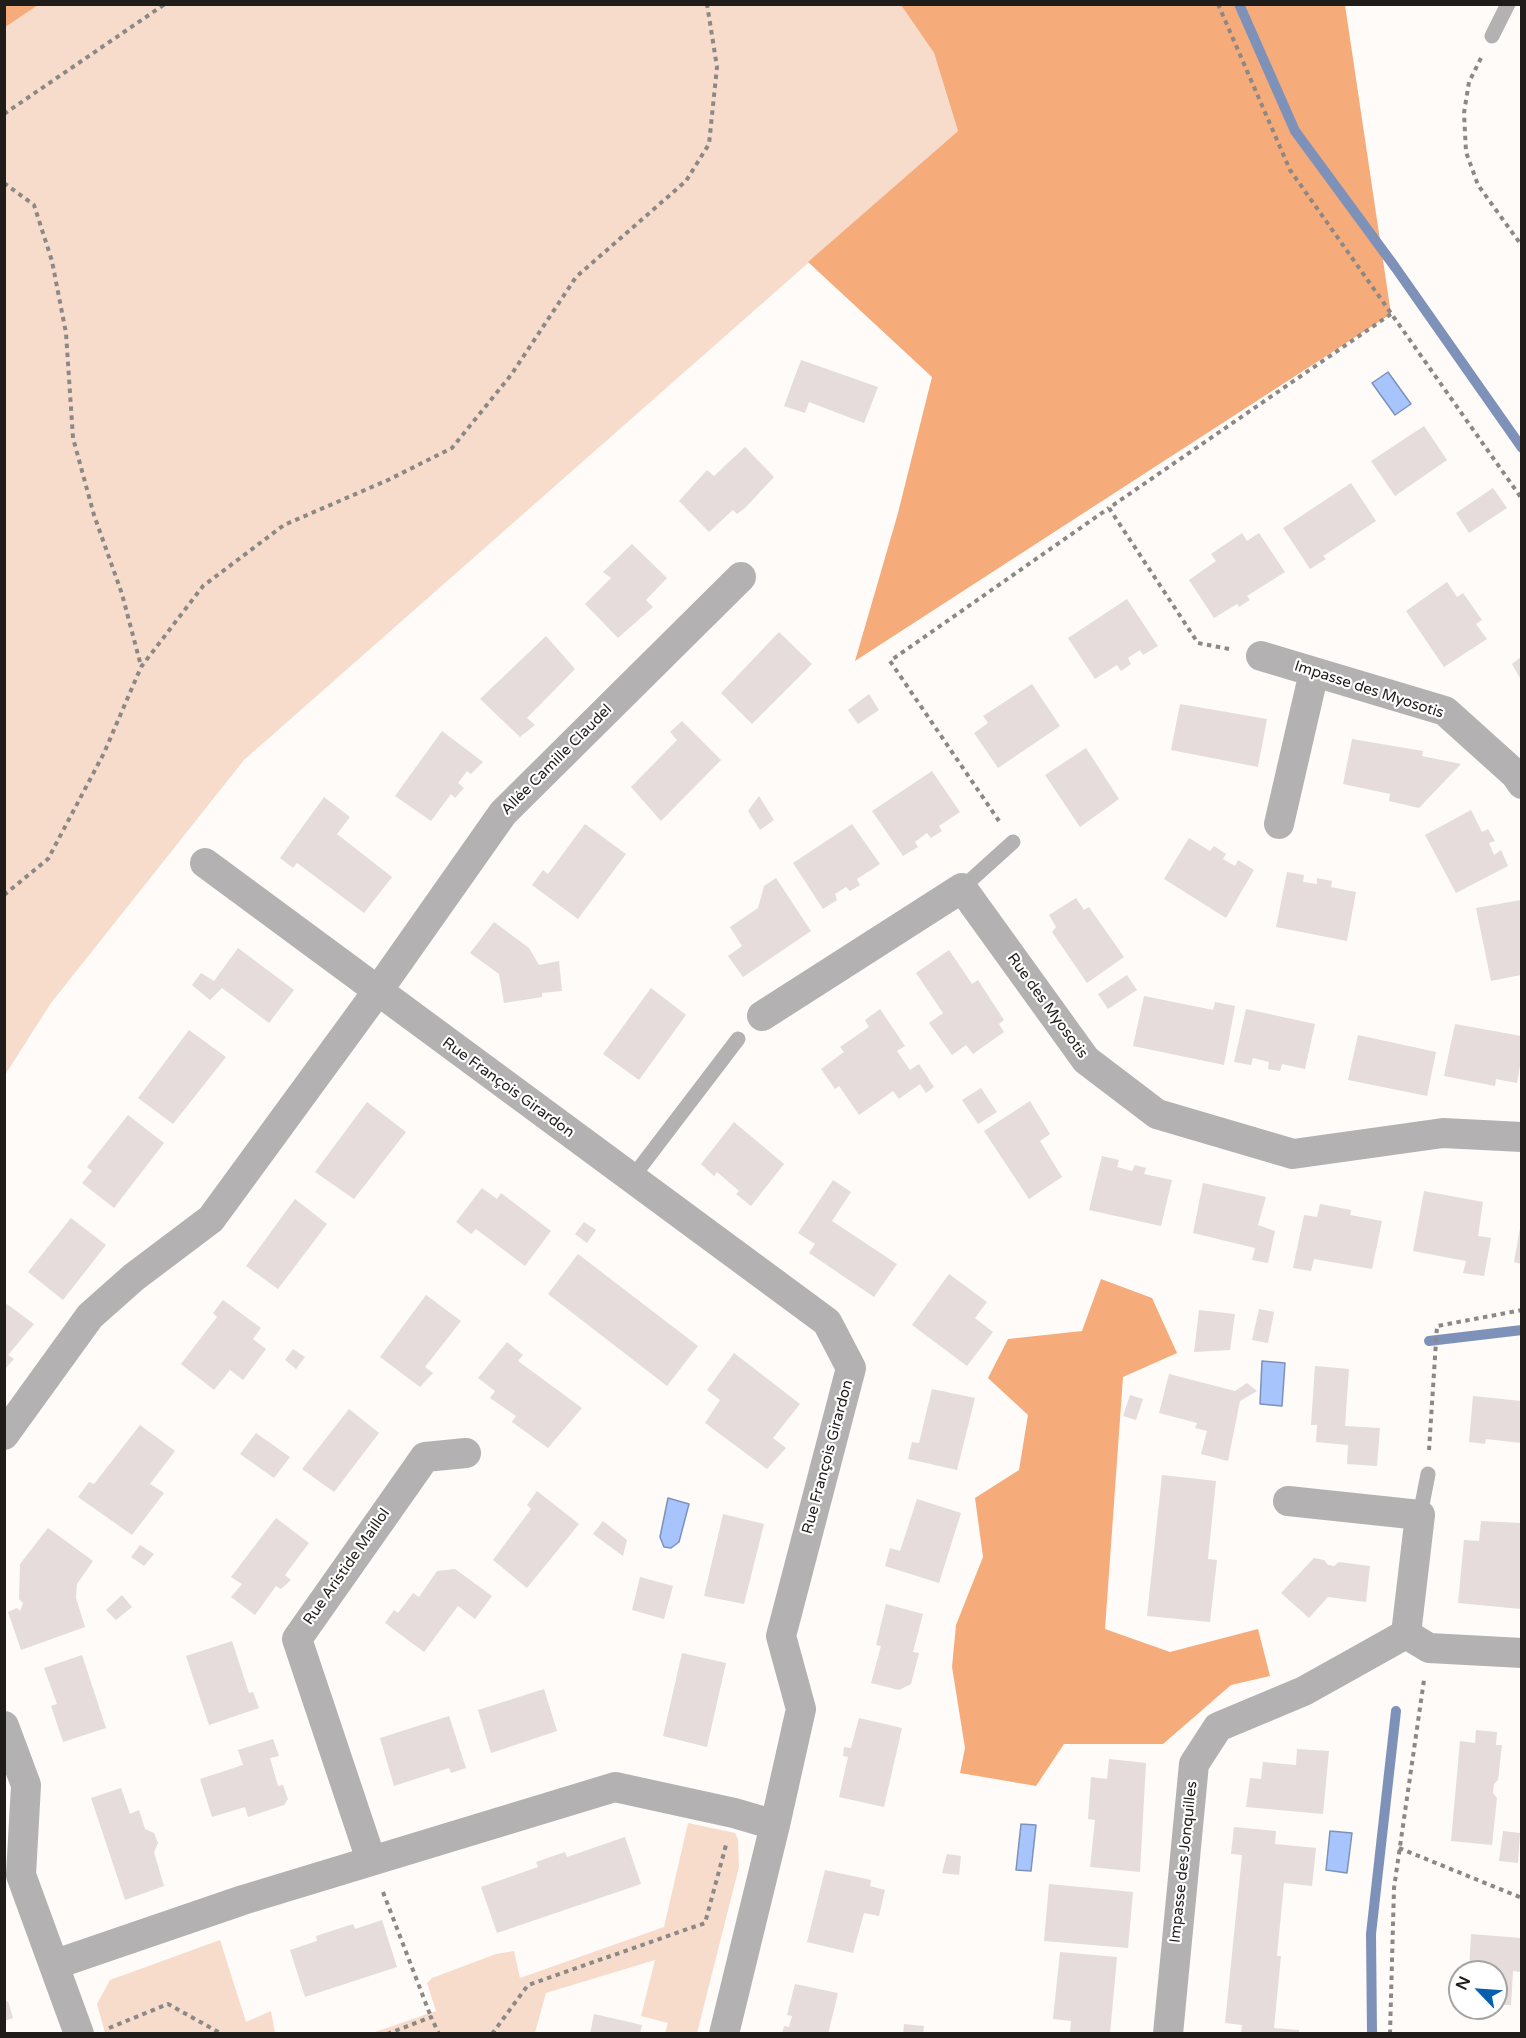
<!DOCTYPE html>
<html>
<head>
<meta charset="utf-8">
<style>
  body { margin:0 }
  #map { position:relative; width:1526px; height:2038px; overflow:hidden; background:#fefbf9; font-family:"Varela Round",sans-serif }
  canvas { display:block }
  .frame { position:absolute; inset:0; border:6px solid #1f1c1a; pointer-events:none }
  .north { position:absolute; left:1448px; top:1960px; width:60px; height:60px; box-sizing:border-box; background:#fff; border:2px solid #a5a4a3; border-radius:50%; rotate:295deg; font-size:16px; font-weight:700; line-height:24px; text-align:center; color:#1f1c1a }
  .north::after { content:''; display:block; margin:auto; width:21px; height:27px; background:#0760ae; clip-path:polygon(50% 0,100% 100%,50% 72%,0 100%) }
</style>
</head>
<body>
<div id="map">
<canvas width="1526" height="2038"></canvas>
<div class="frame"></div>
<div class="north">N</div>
</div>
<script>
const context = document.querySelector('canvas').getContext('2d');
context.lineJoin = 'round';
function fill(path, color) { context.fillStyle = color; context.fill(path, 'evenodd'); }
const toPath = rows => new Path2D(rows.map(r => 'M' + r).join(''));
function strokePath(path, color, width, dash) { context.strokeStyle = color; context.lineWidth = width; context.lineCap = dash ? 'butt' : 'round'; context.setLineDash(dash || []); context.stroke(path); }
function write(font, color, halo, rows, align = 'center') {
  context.font = font + ' "Varela Round",sans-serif'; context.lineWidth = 4.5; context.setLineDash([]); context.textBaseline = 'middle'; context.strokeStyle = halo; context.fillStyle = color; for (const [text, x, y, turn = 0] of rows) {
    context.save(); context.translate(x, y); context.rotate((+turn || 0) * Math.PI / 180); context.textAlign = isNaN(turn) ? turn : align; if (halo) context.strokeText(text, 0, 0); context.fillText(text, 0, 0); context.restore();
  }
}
fill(toPath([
  [34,4,901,5,934,53,958,131,244,760,51,1003,5,1075,4,24],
  [688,1823,735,1833,738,1839,739,1867,697,2033,665,2033,668,2023,641,2016,655,1960,546,1993,535,2033,372,2033,436,2011,427,1983,432,1978,496,1954,514,1951,520,1978,664,1927],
  [220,1940,246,2022,271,2011,275,2033,105,2033,97,2004,110,1980]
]), '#f7dccc');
fill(toPath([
  [5,4,38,4,38,5,5,27],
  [901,5,1345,5,1391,314,855,661,898,513,932,377,808,262,958,131,934,53],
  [1101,1279,1152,1298,1177,1353,1123,1377,1105,1629,1170,1652,1258,1629,1270,1676,1231,1685,1163,1744,1064,1744,1036,1786,960,1773,965,1748,952,1667,956,1625,983,1557,975,1498,1019,1470,1028,1415,988,1378,1008,1339,1082,1331]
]), '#f6ab7b');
const water = toPath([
  [1388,372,1411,404,1395,415,1372,383,1388,372],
  [1262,1361,1285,1363,1282,1406,1260,1404,1262,1361],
  [668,1498,689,1504,679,1542,671,1548,664,1547,660,1537,668,1498],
  [1021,1824,1036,1825,1031,1871,1016,1870,1021,1824],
  [1330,1831,1352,1833,1347,1873,1326,1870,1330,1831]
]);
fill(water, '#a7c4fd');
strokePath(water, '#7e92b9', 1.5);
strokePath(toPath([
  [1239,4,1295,131,1395,267,1522,448],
  [1429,1341,1522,1330],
  [1372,2034,1371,1934,1396,1711]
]), '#7e92b9', 10);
fill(toPath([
  [801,360,878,387,864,423,809,402,805,413,784,406],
  [1424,426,1447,460,1395,496,1371,461],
  [745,447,774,477,745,508,737,514,733,510,709,532,679,501,707,470,714,476],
  [1351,483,1376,521,1323,556,1326,559,1310,569,1283,528],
  [1493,488,1507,508,1469,533,1456,513],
  [1242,533,1247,541,1259,533,1285,572,1247,596,1250,600,1239,607,1237,604,1214,618,1189,580,1216,561,1211,554],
  [632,544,667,578,646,600,653,607,618,638,585,604,611,578,603,572],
  [1447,582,1457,597,1463,593,1482,620,1476,624,1487,639,1444,667,1406,611],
  [1127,599,1158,646,1143,655,1140,650,1128,658,1131,664,1121,671,1117,665,1095,679,1068,638],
  [779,632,812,664,752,724,721,693],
  [546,636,575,669,527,718,535,725,520,737,480,699],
  [1521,657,1521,680,1512,664],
  [1032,684,1060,726,998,768,974,733,988,723,983,716],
  [869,694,879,710,858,724,848,710],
  [1180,704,1267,719,1258,767,1171,750],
  [682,721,721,760,661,821,631,787,677,740,670,732],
  [442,731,483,762,471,774,467,771,458,783,464,788,455,798,451,794,431,821,395,796],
  [1352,739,1423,751,1422,756,1461,764,1419,808,1389,801,1390,794,1343,784],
  [1086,748,1119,799,1080,827,1045,775],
  [932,771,960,812,939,826,942,831,931,838,927,833,915,842,918,847,903,856,872,811],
  [759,796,774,820,760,830,748,811],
  [324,797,350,817,337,834,392,877,364,913,297,863,293,868,280,858],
  [1471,810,1482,832,1488,829,1495,841,1489,843,1494,855,1501,850,1508,866,1456,893,1425,835],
  [585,824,626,854,578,919,532,885,543,870,548,874],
  [852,824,880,864,857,879,860,885,850,891,846,887,835,894,837,900,823,909,793,863],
  [1189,838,1210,851,1214,846,1226,854,1223,859,1235,866,1238,860,1254,870,1226,918,1164,879],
  [1287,872,1304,875,1303,882,1317,884,1317,878,1332,881,1331,887,1356,892,1347,941,1276,927],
  [776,878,811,931,743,977,728,956,742,946,730,927,758,908,764,886],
  [1076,898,1084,910,1089,907,1124,957,1087,983,1052,932,1056,927,1049,915],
  [1521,900,1521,975,1491,981,1476,908],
  [494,922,529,948,539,965,559,961,562,991,542,993,542,997,504,1003,499,974,470,953],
  [238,948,294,990,269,1023,222,988,210,1000,192,985,201,973,214,981],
  [949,950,972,984,978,980,1004,1020,999,1024,1004,1032,973,1054,966,1045,952,1055,929,1023,943,1013,916,973],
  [1127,975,1137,990,1108,1009,1098,994],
  [651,988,686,1015,639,1080,603,1054],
  [1144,996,1213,1010,1215,1002,1235,1006,1224,1065,1133,1046],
  [880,1009,905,1046,897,1051,910,1070,919,1064,934,1087,926,1093,920,1084,899,1099,893,1091,859,1115,839,1086,835,1089,821,1069,844,1052,840,1047,869,1027,865,1020],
  [1246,1009,1315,1024,1305,1069,1282,1064,1280,1071,1268,1069,1269,1062,1253,1058,1251,1065,1234,1062],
  [1455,1024,1521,1036,1521,1060,1517,1083,1496,1079,1495,1086,1444,1076],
  [189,1030,226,1057,173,1124,138,1098],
  [1358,1035,1436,1052,1427,1096,1348,1080],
  [981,1088,997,1112,978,1124,962,1100],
  [1030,1101,1050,1134,1040,1141,1062,1177,1029,1199,984,1131],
  [367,1102,406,1132,354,1199,315,1172],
  [128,1115,164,1143,114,1208,82,1183,92,1171,87,1167],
  [734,1122,784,1164,751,1206,736,1194,739,1191,717,1172,714,1176,701,1164],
  [1102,1156,1119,1160,1117,1167,1132,1171,1135,1165,1146,1168,1144,1174,1172,1180,1161,1226,1089,1210],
  [833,1180,851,1192,832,1221,897,1264,874,1297,809,1253,815,1244,798,1233],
  [1203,1183,1266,1197,1258,1225,1275,1231,1268,1263,1252,1260,1255,1248,1193,1233],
  [482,1188,497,1199,501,1193,551,1231,525,1266,476,1229,471,1234,456,1222],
  [1424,1191,1483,1202,1478,1236,1491,1238,1484,1276,1463,1273,1466,1261,1413,1251],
  [295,1199,327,1224,278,1289,246,1266],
  [1320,1204,1351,1210,1350,1215,1382,1221,1372,1269,1314,1259,1311,1271,1293,1268,1304,1215,1317,1217],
  [71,1218,106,1245,63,1300,28,1272],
  [584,1222,596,1230,587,1243,575,1234],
  [1520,1228,1521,1228,1521,1264,1514,1262],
  [578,1254,698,1346,667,1386,548,1294],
  [949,1274,987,1302,975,1318,993,1332,967,1366,912,1325],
  [426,1295,461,1321,425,1367,433,1373,420,1387,380,1357],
  [223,1300,261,1328,253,1339,266,1349,243,1380,230,1370,214,1390,181,1364,217,1317,213,1313],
  [4,1302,34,1324,8,1355,14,1359,4,1370],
  [1259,1309,1274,1312,1268,1343,1252,1340],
  [1199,1310,1235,1314,1230,1350,1194,1352],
  [507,1342,523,1355,518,1361,582,1408,548,1448,512,1422,516,1416,490,1398,495,1391,478,1378],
  [293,1349,305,1357,296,1369,285,1360],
  [734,1353,800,1404,773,1438,786,1448,767,1469,705,1423,720,1400,707,1390],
  [1315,1366,1349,1369,1345,1426,1380,1428,1377,1466,1347,1464,1348,1445,1316,1442,1317,1425,1311,1425],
  [1169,1374,1235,1391,1247,1383,1257,1391,1240,1401,1228,1461,1201,1454,1207,1431,1195,1428,1197,1423,1159,1413],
  [932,1389,975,1398,957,1470,908,1459,912,1442,919,1443],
  [1130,1395,1143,1399,1136,1420,1123,1416],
  [1473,1396,1521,1401,1521,1443,1486,1439,1485,1444,1469,1442],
  [349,1409,379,1433,334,1492,302,1469],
  [140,1425,175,1451,150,1484,164,1493,132,1535,78,1497,89,1482,94,1484],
  [256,1433,290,1457,274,1478,240,1454],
  [1162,1475,1216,1481,1208,1559,1217,1560,1210,1622,1147,1616],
  [537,1491,579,1524,527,1588,493,1560,531,1509,527,1505],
  [917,1499,961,1513,939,1583,885,1566,890,1548,900,1551],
  [723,1514,764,1524,744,1604,704,1596],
  [276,1518,309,1543,285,1575,291,1580,281,1589,276,1586,255,1615,231,1597,242,1584,231,1577],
  [603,1521,627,1540,623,1556,593,1534],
  [1481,1521,1521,1523,1521,1609,1458,1603,1464,1540,1479,1541],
  [48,1528,93,1561,77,1584,76,1598,85,1627,21,1650,8,1612,17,1608,20,1611,23,1603,19,1599,20,1564],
  [140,1545,154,1554,144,1566,131,1557],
  [1314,1558,1324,1560,1328,1565,1334,1566,1339,1562,1370,1566,1366,1602,1328,1597,1309,1618,1281,1593],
  [455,1569,492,1596,475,1619,458,1606,424,1652,385,1623,394,1610,398,1613,413,1593,419,1597,437,1571],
  [640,1577,673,1586,664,1619,632,1610],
  [122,1595,132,1607,116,1620,106,1610],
  [886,1604,923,1614,913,1652,919,1653,911,1684,899,1690,871,1683,881,1646,876,1645],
  [232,1641,249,1693,253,1692,259,1708,209,1725,186,1656],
  [682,1653,726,1663,707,1747,663,1736],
  [82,1655,106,1728,63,1742,51,1706,57,1704,44,1668],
  [544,1689,557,1731,491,1753,478,1710],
  [449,1716,466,1768,451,1773,449,1768,394,1786,380,1738],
  [859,1718,902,1728,884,1807,839,1797,848,1757,843,1756,844,1747,851,1748],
  [1476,1730,1497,1732,1496,1745,1502,1745,1498,1780,1494,1784,1493,1793,1497,1798,1492,1845,1451,1841,1460,1741,1475,1743],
  [273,1739,279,1756,270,1758,278,1786,283,1785,288,1799,284,1805,248,1817,245,1807,212,1817,200,1779,243,1765,238,1750],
  [1297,1749,1329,1751,1323,1814,1246,1807,1250,1778,1261,1779,1263,1762,1296,1765],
  [1109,1759,1146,1763,1140,1872,1090,1867,1095,1820,1088,1819,1091,1777,1107,1779],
  [121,1788,130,1814,139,1810,145,1829,154,1833,158,1843,154,1852,164,1886,125,1900,91,1798],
  [1234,1827,1276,1831,1275,1844,1316,1848,1312,1886,1284,1883,1277,1956,1281,1956,1274,2028,1299,2030,1299,2034,1241,2034,1242,2025,1225,2023,1242,1855,1231,1854],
  [1503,1831,1520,1833,1518,1863,1499,1861],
  [625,1837,641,1884,497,1933,481,1887,538,1867,536,1862,565,1852,567,1857],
  [947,1854,961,1856,959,1875,942,1873],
  [825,1870,871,1880,870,1886,885,1890,879,1916,864,1913,853,1953,807,1942],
  [1049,1884,1133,1892,1128,1948,1044,1941],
  [382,1920,397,1967,305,1997,290,1950,317,1941,316,1936,353,1924,355,1929],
  [1471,1934,1521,1938,1521,1972,1513,1971,1511,2005,1496,2005,1496,1972,1469,1972],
  [1060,1952,1117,1957,1110,2034,1070,2034,1071,2021,1053,2019],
  [795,1984,838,1993,828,2034,782,2034,784,2026,789,2027,792,2016,787,2015],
  [8,2001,13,2018,4,2021,4,2002],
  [594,2014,642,2025,640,2034,590,2034],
  [904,2024,924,2026,923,2034,903,2034]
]), '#e5dcdb');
strokePath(toPath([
  [1218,4,1290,170,1522,499],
  [1481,58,1469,82,1464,113,1466,152,1478,185,1522,246],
  [4,114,165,4],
  [4,183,34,205,52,261,66,333,73,438,94,515,122,594,141,666],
  [1229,649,1198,643,1109,508,1391,314],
  [999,821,890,661,1109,508],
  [4,895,48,859,104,753,141,667,203,586,284,525,388,480,452,448,511,375,576,277,686,181,709,144,717,67,707,4],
  [1429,1450,1437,1326,1522,1310],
  [1399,1848,1522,1898],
  [383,1892,431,2017],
  [109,2028,168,2004,222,2034],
  [387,2034,431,2017,439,2034],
  [492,2034,528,1985,705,1923,726,1845],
  [1390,2034,1394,1888,1424,1680]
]), '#8b8886', 4, [4.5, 4.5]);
strokePath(toPath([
  [1492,36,1508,4],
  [962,888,1013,842],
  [632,1178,738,1039],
  [1420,1515,1428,1474]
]), '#b4b1b2', 15);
strokePath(toPath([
  [1261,656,1445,711,1515,774,1522,784],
  [1279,824,1314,672],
  [205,863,827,1322,851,1368,781,1636,801,1709,775,1825,724,2034],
  [762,1016,962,888,1086,1060,1157,1114,1293,1154,1443,1133,1522,1137],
  [4,1435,90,1316,134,1277,211,1219,377,992,503,813,741,577],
  [1288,1501,1420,1515,1406,1634,1429,1648,1522,1653],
  [4,1726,26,1785,21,1875,79,2034],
  [371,1860,297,1639,425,1457,466,1453],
  [56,1964,243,1900,615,1787,734,1813,775,1825],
  [1168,2034,1194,1764,1218,1727,1304,1691,1406,1634]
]), '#b4b1b2', 30);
write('15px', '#1f1c1a', '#fff', [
  ["Impasse des Myosotis",1369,690,18],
  ["Allée Camille Claudel",557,760,-45],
  ["Rue des Myosotis",1047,1006,54],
  ["Rue François Girardon",508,1088,36],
  ["Rue François Girardon",828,1457,-75],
  ["Rue Aristide Maillol",347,1567,-55],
  ["Impasse des Jonquilles",1184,1862,-84]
]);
</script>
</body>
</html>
